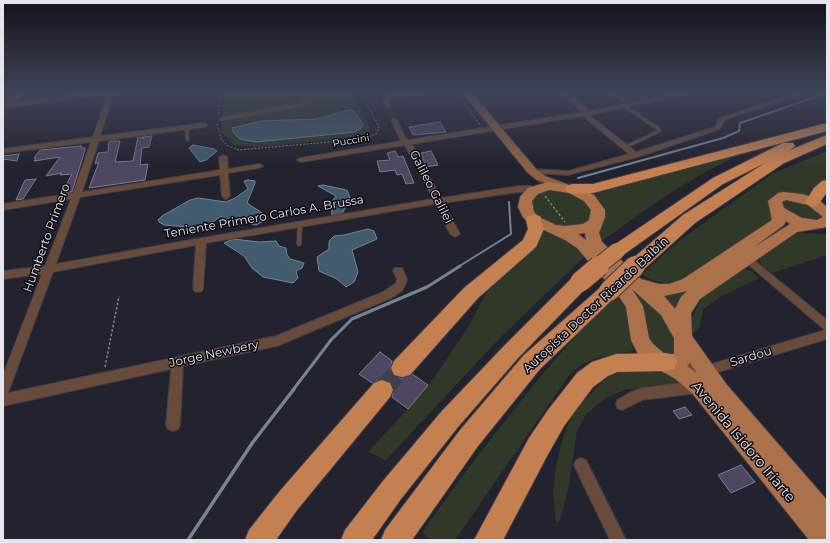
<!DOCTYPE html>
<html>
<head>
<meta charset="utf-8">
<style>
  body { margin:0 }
  #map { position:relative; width:830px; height:543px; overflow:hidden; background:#23222f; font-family:Montserrat,sans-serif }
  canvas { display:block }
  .frame { position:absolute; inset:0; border:4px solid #e6e5ee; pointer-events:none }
</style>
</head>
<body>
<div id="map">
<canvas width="830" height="543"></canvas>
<div class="frame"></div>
</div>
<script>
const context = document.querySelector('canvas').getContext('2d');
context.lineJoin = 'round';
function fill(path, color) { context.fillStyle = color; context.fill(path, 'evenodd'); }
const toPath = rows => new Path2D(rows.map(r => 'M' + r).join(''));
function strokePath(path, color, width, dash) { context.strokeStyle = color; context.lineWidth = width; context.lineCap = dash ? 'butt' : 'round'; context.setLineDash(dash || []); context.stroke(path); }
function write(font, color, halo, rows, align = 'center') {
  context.font = font + ' Montserrat,sans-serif'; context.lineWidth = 3; context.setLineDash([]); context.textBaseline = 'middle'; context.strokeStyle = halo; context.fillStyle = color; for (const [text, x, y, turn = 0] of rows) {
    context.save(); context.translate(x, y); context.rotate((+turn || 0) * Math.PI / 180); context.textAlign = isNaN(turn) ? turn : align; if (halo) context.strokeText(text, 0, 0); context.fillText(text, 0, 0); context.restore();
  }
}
fill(toPath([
  [224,92,353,92,371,130,362,137,258,147,234,145,221,132],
  [752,148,702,174,664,197,603,240,601,238,586,192],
  [827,151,827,179,816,187,809,196,780,194,772,197,768,201,773,218,771,222,687,278,668,284,652,280,642,274,680,240,772,174],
  [550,190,559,190,577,195,589,205,591,211,590,217,586,222,580,225,564,227,547,223,535,214,531,204,536,195],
  [780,200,806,201,823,216,822,220,819,222,786,214],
  [542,231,564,240,573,245,584,257,495,343,386,460,368,452,408,409,434,378,467,329,490,286],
  [798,233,827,234,827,255,772,273,762,265,759,259,760,257,793,235],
  [743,269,751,271,759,278,720,297,709,305,703,310,699,329,693,333,691,319,700,302,705,295],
  [693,287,679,309,674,309,669,302,657,293],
  [632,290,658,312,667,324,672,335,676,350,675,354,661,355,648,336,647,321],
  [622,292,627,302,633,351,599,357,582,364,570,374,455,540,430,540,422,532,469,467,539,378,588,322],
  [646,369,665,373,685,387,643,391,626,389,606,398,587,413,577,430,569,485,560,520,556,523,553,494,555,474,559,452,567,426,576,409,602,382,615,373]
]), '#303927');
const water = toPath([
  [349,110,354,111,363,124,361,128,355,132,256,142,240,139,234,133,232,128,263,121,317,119,349,110],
  [193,145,214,149,217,151,206,160,200,162,189,148,193,145],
  [248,180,255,181,255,183,247,203,267,216,266,220,256,225,251,224,245,218,234,222,228,221,221,216,209,225,199,228,164,225,159,222,158,220,162,216,190,200,198,198,226,202,235,198,248,189,244,181,248,180],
  [323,185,347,190,350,198,342,214,332,216,331,203,336,196,318,186,323,185],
  [368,229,374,231,377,239,352,250,358,272,354,282,346,287,337,279,319,271,317,257,329,249,329,241,334,236,344,235,368,229],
  [233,239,259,242,276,241,279,246,286,248,287,255,290,259,304,263,302,268,296,271,298,278,293,283,263,277,252,268,244,256,224,243,233,239]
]);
fill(water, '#415b6f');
strokePath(water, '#728495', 1);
strokePath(toPath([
  [578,178,723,138,739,131,740,123,827,93],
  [458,267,511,234,509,202]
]), '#728495', 2);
strokePath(toPath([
  [293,390,331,340,352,319,427,287,460,266]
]), '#728495', 3);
strokePath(toPath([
  [188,540,253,442,294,389]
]), '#728495', 3.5);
const building = toPath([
  [440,122,446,132,413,135,409,127,440,122],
  [152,136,149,147,142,148,140,165,148,164,145,180,89,188,99,162,95,164,98,153,108,152,109,141,120,141,115,162,133,161,138,137,143,137,143,139,143,137,152,136],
  [81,146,81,148,85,148,85,150,72,192,62,193,72,174,60,175,62,173,46,176,60,157,34,161,36,158,34,158,40,150,81,146],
  [395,151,398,157,403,156,414,183,406,184,402,174,397,175,395,170,380,172,377,161,390,160,387,153,395,151],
  [431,151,438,165,426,167,421,153,431,151],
  [19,154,17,161,3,159,3,156,19,154],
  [36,179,23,199,16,200,25,180,36,179],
  [380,352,392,361,390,369,394,376,402,378,412,374,428,385,408,409,392,397,394,389,391,382,381,379,372,383,359,374,380,352],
  [685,407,692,415,679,419,673,411,685,407],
  [741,465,755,482,731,493,718,475,741,465]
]);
fill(building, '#4d4762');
strokePath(building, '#7e7b8c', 1);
strokePath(toPath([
  [382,390,402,368]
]), '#403f4c', 20, [20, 10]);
strokePath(toPath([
  [382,390,383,389]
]), '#403f4c', 25, [25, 12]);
const lane = toPath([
  [610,92,612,92,632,105,629,106,610,94,610,92],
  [623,105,625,105,659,127,661,131,660,132,626,148,624,148,624,146,657,131,656,129,623,107,623,105],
  [185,126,188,127,189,141,186,140,185,126],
  [298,223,300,223,302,224,301,244,299,246,297,244,298,223]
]);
const street = toPath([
  [17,92,23,92,16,102,97,92,127,92,124,94,113,95,100,136,205,123,208,125,205,127,99,141,82,192,220,170,219,157,223,155,227,157,228,169,259,164,263,166,259,168,228,173,230,196,226,199,222,196,220,175,80,197,56,264,201,238,433,199,405,145,301,162,297,160,301,158,401,141,391,120,394,118,397,120,405,137,408,140,583,112,560,92,567,92,589,111,680,92,691,92,688,94,589,115,636,152,715,127,719,119,723,117,800,92,809,92,727,119,724,121,720,129,638,157,568,175,532,173,528,171,532,169,568,171,629,154,583,116,412,144,441,198,519,186,531,186,535,189,531,192,519,192,443,203,460,234,455,237,450,234,435,204,206,243,203,288,202,291,198,292,194,291,193,288,196,245,53,272,8,393,276,336,383,292,396,283,397,279,393,271,394,268,402,268,407,279,406,283,402,291,391,298,277,346,183,366,180,425,178,429,173,431,168,429,166,425,171,369,3,406,3,375,42,274,3,279,3,271,45,266,71,199,3,210,3,204,73,193,91,142,3,153,3,149,93,137,107,96,107,94,3,108,3,104,9,103,17,92],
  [303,92,309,92,310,100,305,106,222,121,219,119,222,117,301,103,304,100,303,92],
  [412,92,427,92,424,94,389,99,391,106,388,108,386,107,382,99,387,95,412,92],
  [746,255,749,256,827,320,827,339,705,376,676,372,674,368,676,364,680,363,705,366,825,330,743,260,741,258,743,256,746,255],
  [699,381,703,383,705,387,703,391,699,393,642,400,622,410,617,408,616,404,617,400,629,393,642,388,699,381],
  [581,458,586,460,626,540,610,540,574,465,576,460,581,458]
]);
const secondary = toPath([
  [462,92,471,92,536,169,545,176,569,185,571,187,569,189,561,189,537,180,528,173,462,92]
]);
const primary = toPath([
  [548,182,577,186,594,195,605,210,605,217,599,233,602,242,641,279,659,284,669,284,683,279,772,220,768,201,778,193,783,192,802,194,818,199,827,207,827,227,797,232,700,299,691,313,692,336,727,385,827,500,827,540,809,540,692,393,674,378,648,364,639,356,631,340,626,307,618,295,577,248,565,240,529,223,523,217,518,207,520,197,528,188,548,182],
  [549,190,569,193,584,201,591,210,589,220,583,224,565,226,556,225,539,217,534,212,532,201,538,194,549,190],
  [786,200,808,205,823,217,817,220,802,218,784,208,782,202,786,200],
  [786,221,790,224,754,247,784,225,786,221],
  [585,233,586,240,578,234,585,233],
  [632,289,661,315,674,338,674,354,665,354,653,344,649,338,643,306,632,289],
  [687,291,681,297,675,309,664,296,687,291],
  [690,363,697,373,687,366,690,363]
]);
const highway = toPath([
  [827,123,827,131,593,193,572,194,567,192,565,189,567,186,572,184,593,184,827,123],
  [827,135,827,144,784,163,695,223,643,270,637,271,631,270,628,265,631,260,683,215,765,163,723,184,623,255,617,257,611,255,608,251,611,247,713,178,783,143,793,143,795,146,790,150,827,135],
  [827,180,827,192,818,205,813,207,808,205,805,202,814,188,822,181,827,180],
  [534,215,540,216,544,229,536,247,478,298,410,375,402,377,394,375,391,368,394,361,464,288,523,240,528,229,526,220,528,216,534,215],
  [580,275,587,277,589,282,587,287,518,358,458,427,401,499,372,540,341,540,345,530,383,481,442,411,504,346,573,277,580,275],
  [609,284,616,286,618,291,616,296,540,369,478,446,412,540,381,540,385,530,460,430,524,355,602,286,609,284],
  [666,353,674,355,677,362,674,369,666,371,617,372,608,376,593,387,564,426,547,456,503,540,474,540,529,438,548,410,577,373,592,362,616,354,666,353],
  [382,380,390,383,393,390,390,397,297,510,276,540,245,540,249,530,279,492,374,383,382,380]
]);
strokePath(lane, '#3e3d4a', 2);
strokePath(street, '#3e3d4a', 2);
strokePath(secondary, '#3e3d4a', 2);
strokePath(primary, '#3e3d4a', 2);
strokePath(highway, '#3e3d4a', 2);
strokePath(toPath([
  [455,92,480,125],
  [218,114,221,92],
  [217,124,221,139,228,146,239,150,363,139,376,134,379,127,361,92]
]), '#81808b', 1, [2, 1.5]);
strokePath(toPath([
  [545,196,565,222],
  [105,367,119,296]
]), '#81808b', 1.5, [2.5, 2]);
fill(lane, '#684b3a');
fill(street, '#684b3a');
fill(secondary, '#8d6144');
fill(primary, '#aa714b');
fill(highway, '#c58052');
const highwayBridgeFar1 = toPath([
  [597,267,617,251],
  [634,267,637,265]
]);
const highwayBridge = toPath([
  [580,282,599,266],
  [609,291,635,266]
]);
strokePath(highwayBridgeFar1, '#3e3d4a', 18, []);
strokePath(highwayBridge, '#3e3d4a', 22, []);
strokePath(highwayBridgeFar1, '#c58052', 16);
strokePath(highwayBridge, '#c58052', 20);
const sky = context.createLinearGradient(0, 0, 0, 168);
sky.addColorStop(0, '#13131a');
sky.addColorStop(0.55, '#3f4458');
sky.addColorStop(1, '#3f445800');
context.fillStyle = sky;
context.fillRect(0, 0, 830, 168);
write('10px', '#e6e5ee', '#0d0c12', [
  ["Puccini",351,141,-10]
]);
write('12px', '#e6e5ee', '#0d0c12', [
  ["Galileo Galilei",431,187,63],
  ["Teniente Primero Carlos A. Brussa",264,217,-10],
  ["Humberto Primero",47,238,-70],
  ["Autopista Doctor Ricardo Balbín",596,305,-43],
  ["Jorge Newbery",214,354,-12],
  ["Sardou",751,357,-17]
]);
write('14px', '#e6e5ee', '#0d0c12', [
  ["Avenida Isidoro Iriarte",743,442,50]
]);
</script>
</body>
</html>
